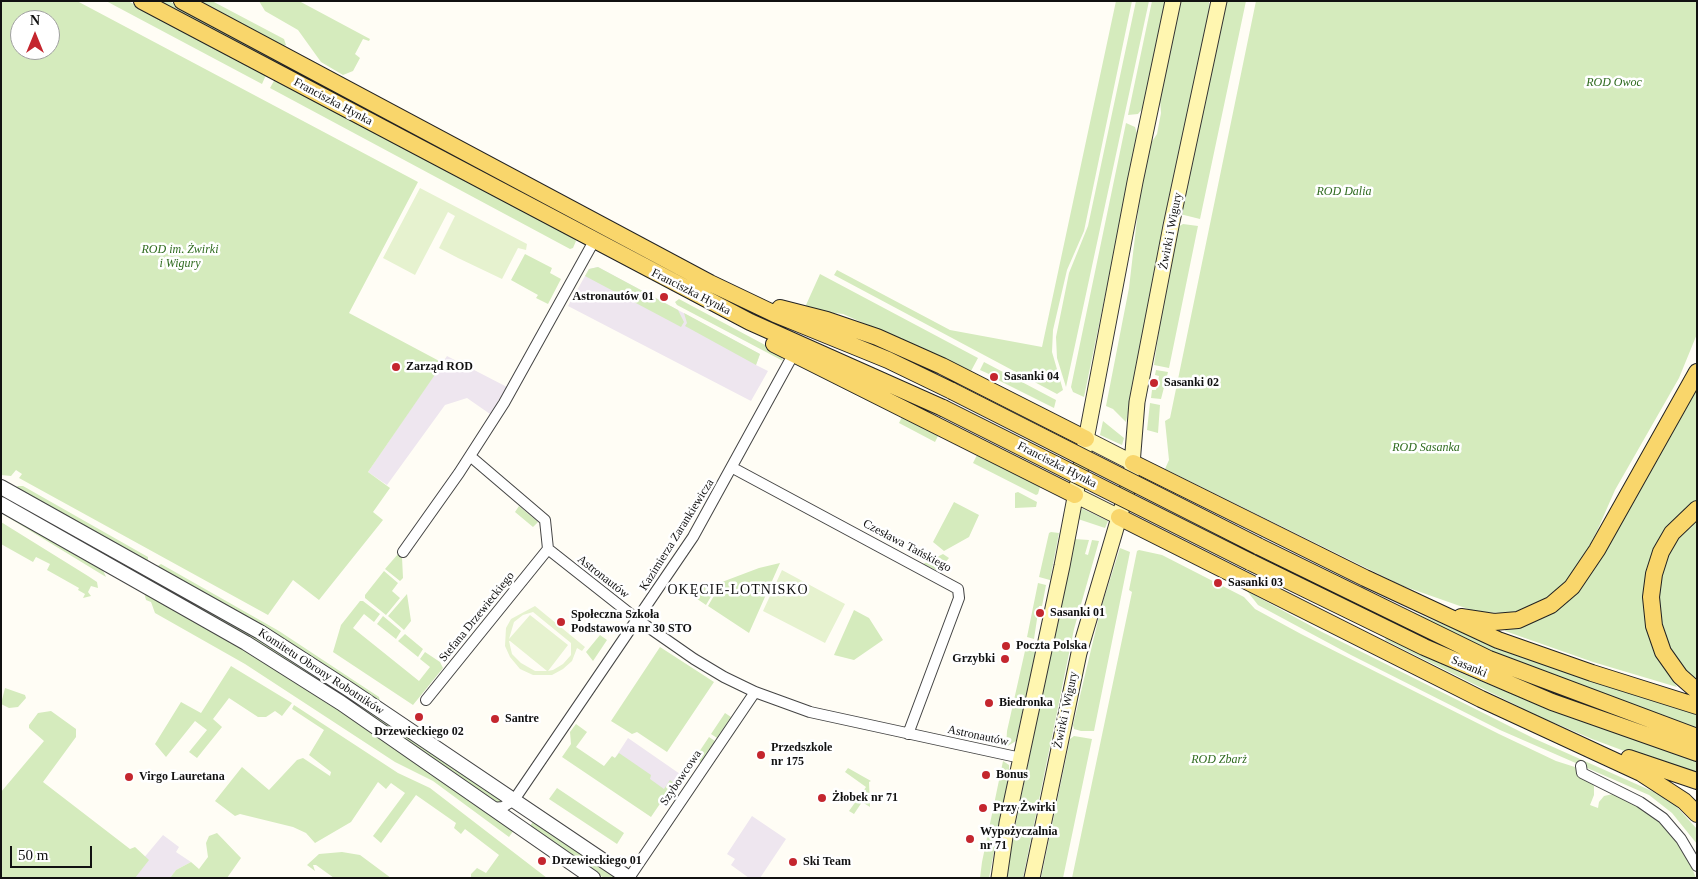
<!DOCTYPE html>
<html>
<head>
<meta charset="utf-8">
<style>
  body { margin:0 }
  #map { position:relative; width:1698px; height:879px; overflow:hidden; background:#fffdf5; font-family:"Times New Roman",serif }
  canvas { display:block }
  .frame { position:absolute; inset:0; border:2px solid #111; pointer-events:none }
  .north { position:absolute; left:10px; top:10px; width:50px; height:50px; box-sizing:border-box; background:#fff; border:1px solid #a0a0a0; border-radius:50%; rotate:0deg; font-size:14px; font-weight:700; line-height:20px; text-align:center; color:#111 }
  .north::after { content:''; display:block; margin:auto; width:18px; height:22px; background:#c4262e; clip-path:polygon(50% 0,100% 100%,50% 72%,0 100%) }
  .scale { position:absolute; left:10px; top:846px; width:82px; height:22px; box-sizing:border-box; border:2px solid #111; border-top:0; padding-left:6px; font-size:15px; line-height:18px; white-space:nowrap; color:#111; -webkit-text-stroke:4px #fff; paint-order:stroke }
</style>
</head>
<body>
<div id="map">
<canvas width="1698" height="879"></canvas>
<div class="frame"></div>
<div class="north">N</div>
<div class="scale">50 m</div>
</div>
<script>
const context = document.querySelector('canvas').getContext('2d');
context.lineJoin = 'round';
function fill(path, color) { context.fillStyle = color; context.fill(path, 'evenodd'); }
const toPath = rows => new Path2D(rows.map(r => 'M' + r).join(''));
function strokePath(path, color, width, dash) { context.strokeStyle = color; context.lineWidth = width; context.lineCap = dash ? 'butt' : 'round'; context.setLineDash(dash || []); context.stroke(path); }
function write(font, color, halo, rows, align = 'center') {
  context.font = font + ' "Times New Roman",serif'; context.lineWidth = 5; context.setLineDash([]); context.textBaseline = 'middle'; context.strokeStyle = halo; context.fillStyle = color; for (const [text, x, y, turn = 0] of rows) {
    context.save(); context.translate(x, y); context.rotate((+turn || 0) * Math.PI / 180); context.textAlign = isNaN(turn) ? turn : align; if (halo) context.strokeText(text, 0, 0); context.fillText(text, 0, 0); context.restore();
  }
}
fill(toPath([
  [598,267,760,354,756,365,768,371,751,401,568,306,589,269],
  [447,356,507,387,490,414,467,398,445,405,387,485,368,472],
  [628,738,680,774,666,795,615,758],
  [752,816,786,839,760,878,749,878,731,865,735,859,727,854],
  [163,835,179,847,176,852,191,862,176,870,170,878,127,878]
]), '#eee6ef');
fill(toPath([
  [1,1,77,1,418,182,349,313,443,363,368,472,390,488,373,512,383,520,319,600,293,580,268,615,19,478,22,474,16,470,11,476,1,475],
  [20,20,50,20,50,50,20,50],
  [106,1,128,1,266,75,262,84],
  [157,1,169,1,710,289,730,303],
  [197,1,212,1,284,39,286,45,282,47],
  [259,1,299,1,370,39,369,41,363,39,355,54,360,58,353,71,343,75,321,62,298,30,265,11],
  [1116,1,1132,1,1084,231,1067,270,1053,330,1052,352,1063,390,1057,394,834,275,837,270,950,330,1042,347],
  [1136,1,1149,1,1066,387,1057,358,1056,337,1069,273,1088,226],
  [1152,1,1166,1,1143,108,1138,114,1128,115],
  [1180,1,1209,1,1210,11,1126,422,1113,409,1106,406,1129,288,1141,185,1149,146,1157,134,1161,113,1160,99],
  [1226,1,1246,1,1200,219,1180,214],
  [1256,1,1697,1,1697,334,1679,378,1615,490,1597,531,1579,565,1561,587,1543,600,1523,610,1506,613,1477,612,1403,586,1165,469,1169,460,1165,421,1170,418],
  [275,79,575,239,576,241,573,248,570,249,270,88],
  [1126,123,1135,127,1138,136,1084,397,1073,392,1071,387],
  [1183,224,1198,226,1169,368,1154,365,1162,309,1178,227],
  [525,254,552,268,550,273,561,279,548,304,536,298,538,295,511,280],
  [598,267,678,310,684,322,681,327,585,276,589,269],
  [820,274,978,358,971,371,843,314,808,310,806,305],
  [679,299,780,353,783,361,677,305,675,302],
  [684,313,760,354,756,365,685,326,687,323],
  [984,362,1056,400,1054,408,998,380,998,378,980,370],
  [1156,370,1168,372,1161,399,1151,398,1152,390,1156,390,1159,376,1155,375],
  [1697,385,1697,500,1670,525,1651,558,1667,670,1677,687,1593,662,1505,631,1506,629,1531,623,1548,615],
  [1150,403,1160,405,1158,433,1147,430],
  [902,417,938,436,935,442,899,423],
  [1103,421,1124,438,1122,445,1100,435],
  [977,455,1040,487,1038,494,1036,495,973,463],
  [17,486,23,486,148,557,148,560,147,562,19,490],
  [1018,492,1037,502,1036,507,1015,508,1015,493],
  [954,502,979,515,969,537,944,551,933,542],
  [519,506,538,522,533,527,515,512],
  [1081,508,1108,521,1105,528,1078,519],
  [1,511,102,568,106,577,1,513],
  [1697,518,1697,682,1680,664,1670,648,1659,613,1659,593,1662,572,1670,552,1679,537],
  [1,522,88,576,97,582,98,588,91,586,88,592,91,596,83,598,85,594,78,590,79,588,47,570,50,564,36,557,33,562,1,544],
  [1051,532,1059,533,1050,580,1039,577,1049,533],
  [1074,539,1089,540,1085,554,1088,555,1092,540,1099,541,1074,629,1023,878,1007,878,1011,847],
  [1120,548,1130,552,1094,731,1081,731,1074,729,1073,725,1101,608],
  [1139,550,1162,555,1244,597,1255,609,1301,634,1499,734,1556,761,1578,768,1576,773,1590,780,1594,786,1594,795,1590,805,1598,808,1599,802,1604,796,1613,794,1641,808,1654,817,1672,835,1688,858,1696,878,1072,878,1132,592,1129,590,1137,551],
  [398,554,402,557,403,578,400,581,385,569],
  [943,554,949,558,938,571,923,564],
  [780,563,749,633,708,606,722,582,759,568],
  [161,564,279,631,379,697,380,701,269,631,156,567],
  [384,571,398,583,392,591,400,598,386,615,365,598,365,595],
  [151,576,264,641,505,800,502,803,493,801,341,696,252,639,149,580],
  [719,583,706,605,687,592],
  [1038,583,1046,585,1042,606,1039,606,1034,639,1027,637],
  [1247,591,1322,632,1533,738,1654,792,1676,806,1697,829,1697,844,1672,813,1649,795,1500,730,1351,655,1258,605],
  [144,592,304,685,514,830,509,837,433,781,395,762,245,664,155,613,151,602,146,600],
  [407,594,411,621,404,630,388,616],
  [360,601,363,601,380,614,374,622,364,614,353,628,419,681,430,667,420,659,425,652,440,662,443,668,413,705,333,652,341,625],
  [854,610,869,618,883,640,854,660,834,655],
  [1411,611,1505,650,1697,713,1697,728,1526,666,1477,645],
  [383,616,401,631,396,639,377,624],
  [405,634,423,649,418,657,398,641],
  [600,635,607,640,593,661,586,652],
  [1386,637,1461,673,1522,698,1697,761,1697,778,1592,739,1538,716,1385,640],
  [1027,642,1036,644,1036,650,1016,741,1006,747,1007,731],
  [660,647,714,682,667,752,637,732,632,734,611,721],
  [231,666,292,703,282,716,275,711,266,717,258,717,229,698,213,719,222,727,197,758,189,752,207,730,195,721,166,757,155,744,181,702,201,713],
  [5,688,25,695,26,698,18,707,9,708,1,704],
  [294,705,398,773,430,788,547,878,471,878,471,874,477,868,486,873,499,855,465,829,461,834,454,828,456,823,416,795,381,843,373,836,405,793,391,783,386,789,378,782,351,822,315,843,306,833,293,827,240,814,235,816,215,801,242,767,269,790,297,760,303,758,330,776,331,772,309,755,324,730,292,709],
  [51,711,76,729,76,737,43,782,130,849,135,847,149,860,135,878,1,878,1,792,44,741,29,728,29,725,38,713],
  [725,713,731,717,717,738,711,734],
  [576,724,587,732,576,747,604,766,612,756,615,758,619,753,651,775,650,779,664,789,670,780,674,783,651,817,562,757,571,744,570,732],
  [1074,736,1092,739,1063,878,1041,878,1070,739],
  [709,737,715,741,701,762,695,758],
  [1003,761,1009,765,1009,774,989,878,980,878,982,862],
  [848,768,871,781,869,782,870,807,862,802,854,814,849,811,866,787,845,772],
  [557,788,624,833,617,844,549,799],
  [534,820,620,878,604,878,530,826],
  [217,833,241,858,227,878,170,878,176,870,191,862,199,869,208,857,206,843,209,836],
  [342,852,360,855,391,878,334,878,316,865,313,865,315,871,307,865,319,854]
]), '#d5ebbd');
fill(toPath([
  [420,188,527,244,526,250,518,248,502,279,458,258,439,248,455,216,448,212,415,275,383,258],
  [782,570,845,604,825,643,763,611],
  [535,606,585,647,582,651,577,648,572,661,563,669,552,675,533,675,520,669,510,657,505,646,506,628,511,619],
  [533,612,571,643,571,655,563,664,553,670,548,671,568,645,530,615,509,639,514,622,523,615],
  [509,641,510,641,547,671,535,671,521,663,512,654]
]), '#e6f2cf');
const minor = toPath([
  [470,456,545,520,548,549,638,620,694,659,724,677,755,692,810,712,1021,758],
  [733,468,958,589,959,598,908,734],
  [403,552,459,473,504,403,594,241],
  [426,700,548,549],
  [1581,766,1582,773,1640,802,1663,818,1681,839,1697,866],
  [493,808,503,807,514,800,693,537,793,355],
  [629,878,755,692]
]);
const tertiary = toPath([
  [1,487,260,632,350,690,629,878],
  [1,504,246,643,341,703,593,878]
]);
const secondary = toPath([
  [1086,439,1133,463],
  [1075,495,1119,517],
  [999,878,1007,823,1062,566,1135,182,1173,1],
  [1032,878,1079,653,1131,477,1137,402,1171,226,1219,1]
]);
const primary = toPath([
  [142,1,750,322,943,408],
  [182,1,710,283,775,314,888,360,952,391],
  [780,308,827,320,877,337,942,366,1086,439],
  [774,344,1075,495],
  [1133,463,1365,578,1498,640,1592,673,1697,706],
  [1697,509,1672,533,1661,552,1654,574,1651,597,1654,626,1663,652,1680,676,1697,691],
  [1119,517,1481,699,1641,773,1684,801,1697,814],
  [1258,546,1489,659,1697,737],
  [1250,562,1424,647,1552,702,1697,753],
  [1461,617,1494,622,1518,620,1551,605,1572,587,1597,550,1697,372],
  [1629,758,1697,781]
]);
strokePath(minor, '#444', 12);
strokePath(tertiary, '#444', 16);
strokePath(secondary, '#333', 17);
strokePath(primary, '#222', 18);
strokePath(minor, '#fff', 10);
strokePath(tertiary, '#fff', 14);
strokePath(secondary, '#fff6b0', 15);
strokePath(primary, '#f9d66b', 16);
const primaryBridge = toPath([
  [952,391,1258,546],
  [943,408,1250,562]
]);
strokePath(primaryBridge, '#222', 18, []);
strokePath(primaryBridge, '#f9d66b', 16);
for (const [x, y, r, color] of [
  [664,297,5,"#c4262e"],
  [396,367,5,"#c4262e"],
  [994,377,5,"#c4262e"],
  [1154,383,5,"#c4262e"],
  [1218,583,5,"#c4262e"],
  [1040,613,5,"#c4262e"],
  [561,622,5,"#c4262e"],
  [1006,646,5,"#c4262e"],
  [1005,659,5,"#c4262e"],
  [989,703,5,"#c4262e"],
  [419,717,5,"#c4262e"],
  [495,719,5,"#c4262e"],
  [761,755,5,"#c4262e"],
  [986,775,5,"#c4262e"],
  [129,777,5,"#c4262e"],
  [822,798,5,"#c4262e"],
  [983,808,5,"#c4262e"],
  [970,839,5,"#c4262e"],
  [542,861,5,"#c4262e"],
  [793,862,5,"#c4262e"]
]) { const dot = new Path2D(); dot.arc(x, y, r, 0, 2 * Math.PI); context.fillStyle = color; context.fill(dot); strokePath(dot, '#fff', 2); }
write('italic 12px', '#2f6b1f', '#fff', [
  ["ROD Owoc",1614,83],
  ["ROD Dalia",1344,192],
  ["ROD im. Żwirki",180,250],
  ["i Wigury",180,264],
  ["ROD Sasanka",1426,448],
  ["ROD Zbarż",1219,760]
]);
write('12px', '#111', '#fff', [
  ["Franciszka Hynka",333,102,28],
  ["Żwirki i Wigury",1171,231,-79],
  ["Franciszka Hynka",691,292,27],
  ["Franciszka Hynka",1057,465,27],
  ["Kazimierza Zarankiewicza",677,535,-58],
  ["Czesława Tańskiego",907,546,28],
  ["Astronautów",603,577,38],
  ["Stefana Drzewieckiego",477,617,-51],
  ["Sasanki",1469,667,23],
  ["Komitetu Obrony Robotników",321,672,33],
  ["Żwirki i Wigury",1066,710,-78],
  ["Astronautów",978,736,12],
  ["Szybowcowa",681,778,-56]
]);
write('bold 12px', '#111', '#fff', [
  ["Astronautów 01",654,297,"right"],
  ["Zarząd ROD",406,367],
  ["Sasanki 04",1004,377],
  ["Sasanki 02",1164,383],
  ["Sasanki 03",1228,583],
  ["Sasanki 01",1050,613],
  ["Społeczna Szkoła",571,615],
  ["Podstawowa nr 30 STO",571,629],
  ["Poczta Polska",1016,646],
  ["Grzybki",995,659,"right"],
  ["Biedronka",999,703],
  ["Santre",505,719],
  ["Drzewieckiego 02",419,732,"center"],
  ["Przedszkole",771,748],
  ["nr 175",771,762],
  ["Bonus",996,775],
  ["Virgo Lauretana",139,777],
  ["Żłobek nr 71",832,798],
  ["Przy Żwirki",993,808],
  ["Wypożyczalnia",980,832],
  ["nr 71",980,846],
  ["Drzewieckiego 01",552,861],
  ["Ski Team",803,862]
], 'left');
context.letterSpacing = '1px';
write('14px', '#111', '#fff', [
  ["OKĘCIE-LOTNISKO",738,590]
]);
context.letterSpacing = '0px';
</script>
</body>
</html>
